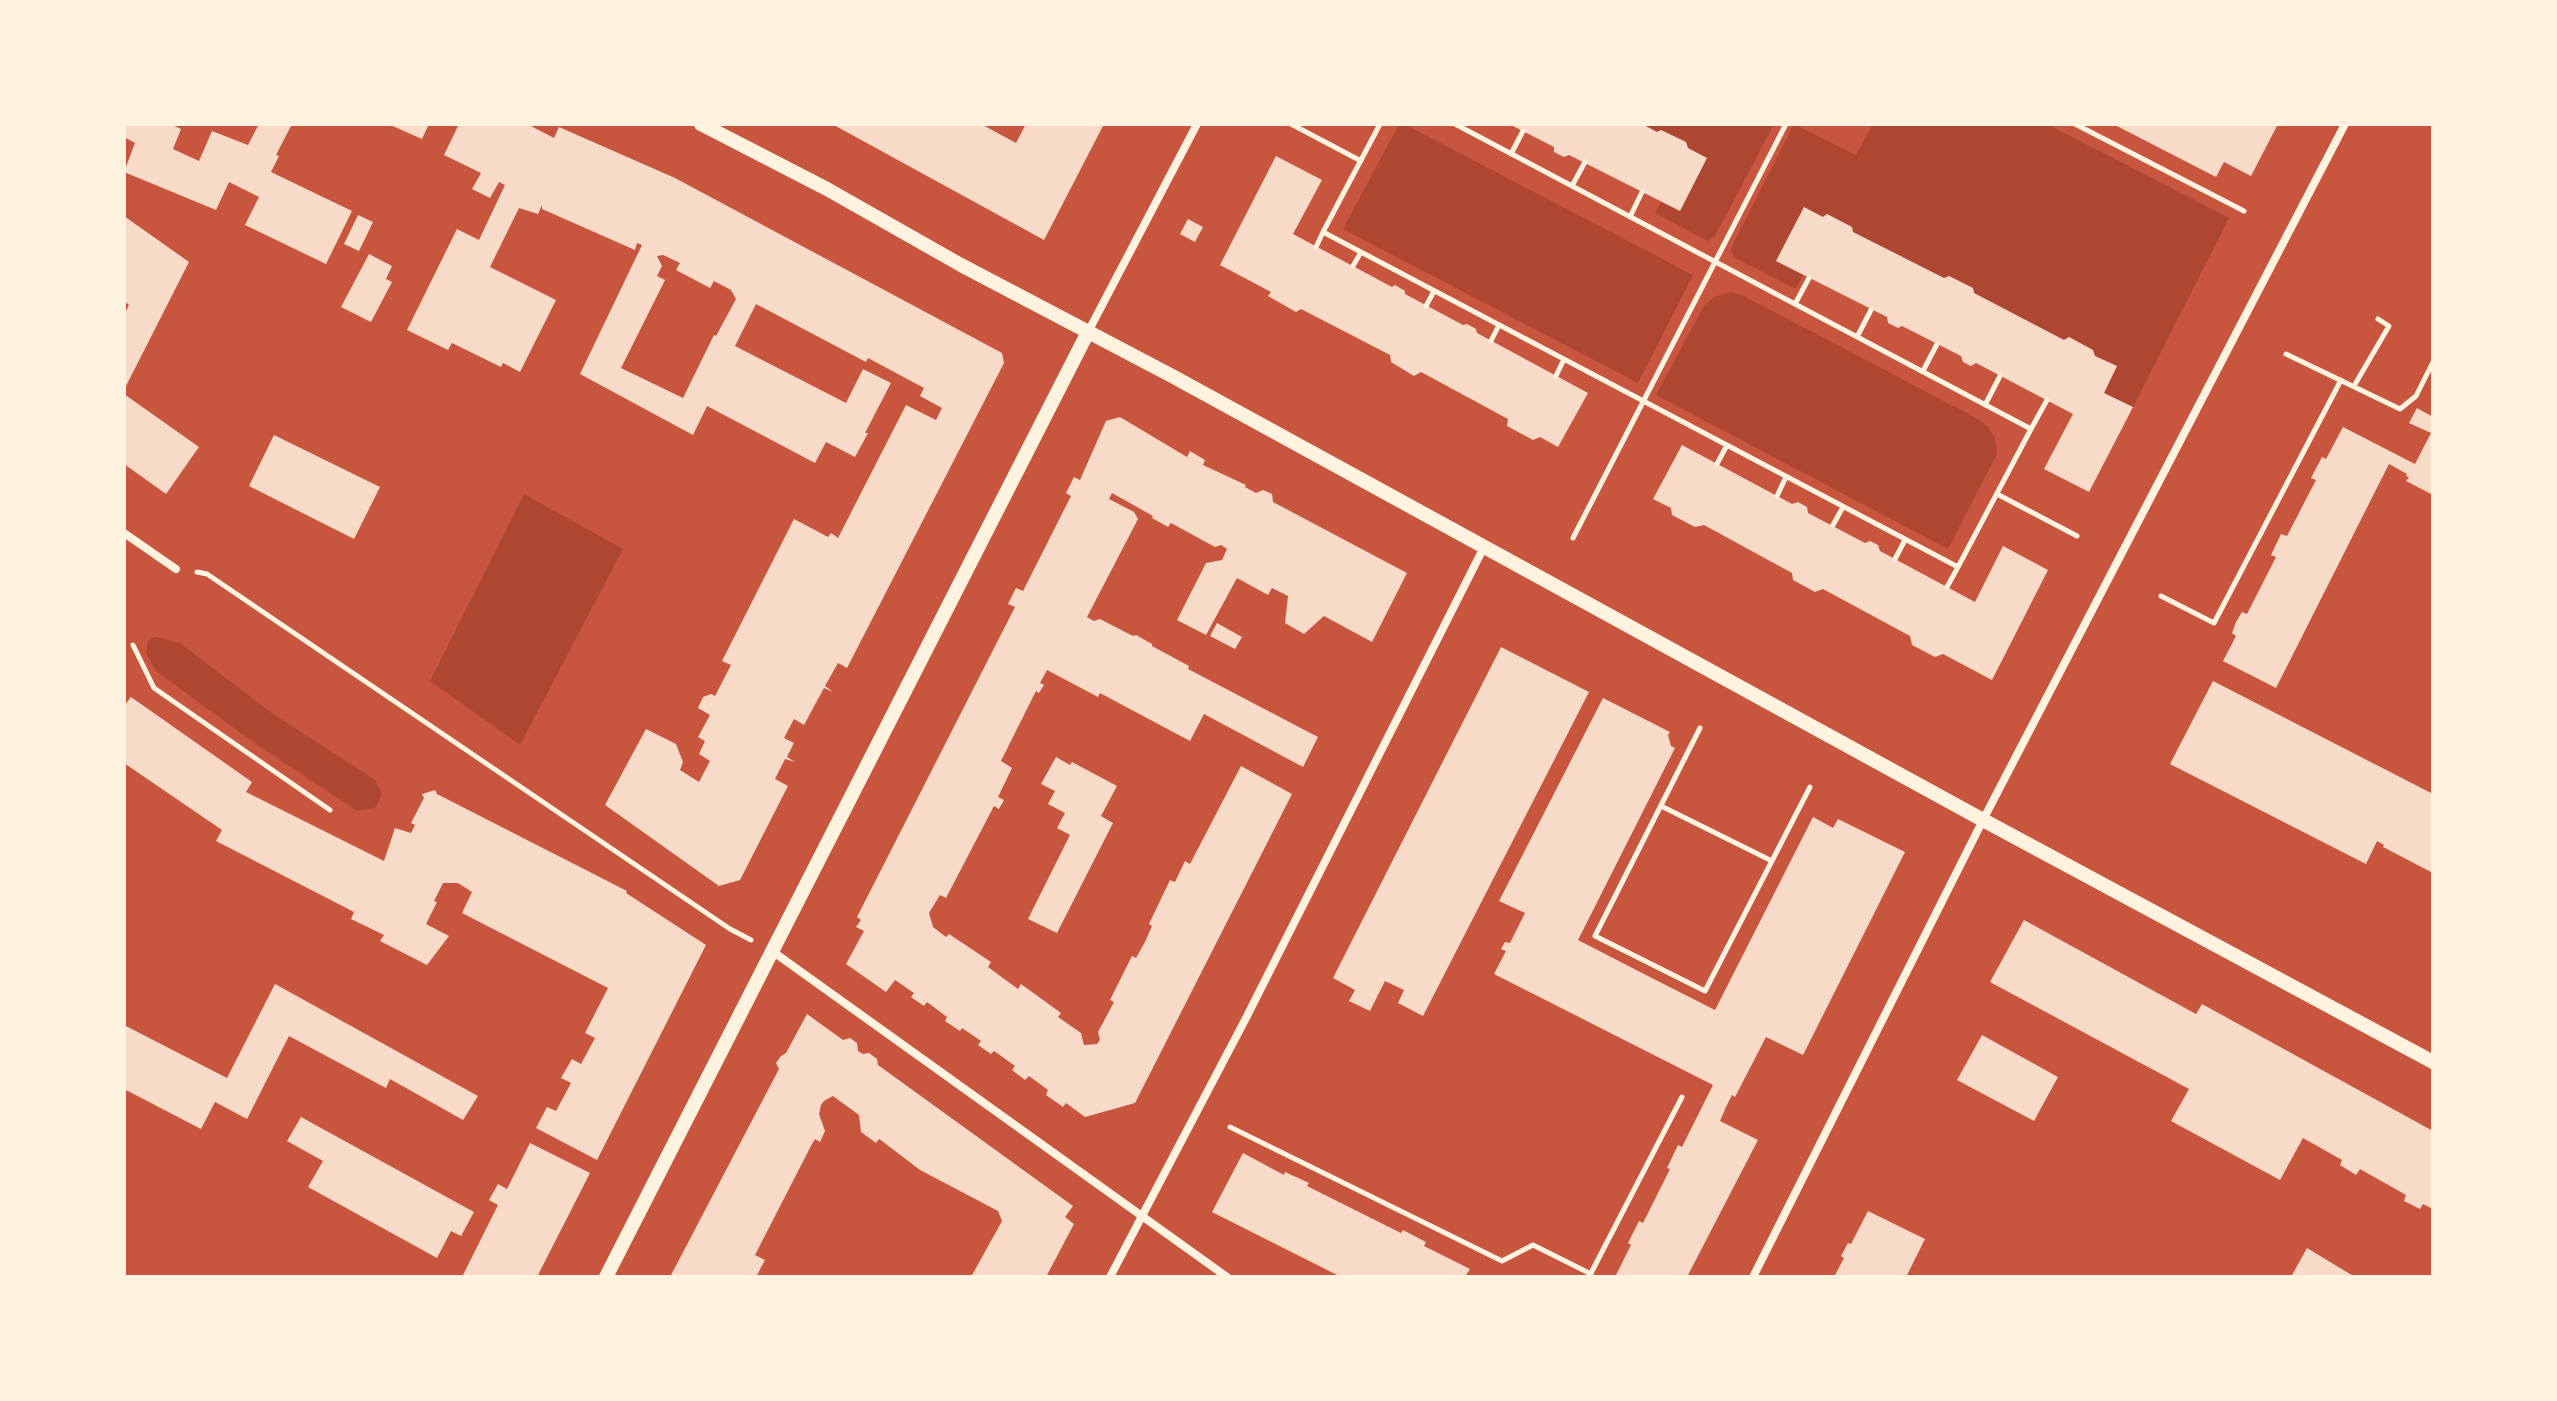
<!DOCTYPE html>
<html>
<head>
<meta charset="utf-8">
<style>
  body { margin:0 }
  #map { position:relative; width:2557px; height:1401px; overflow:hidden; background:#c8553d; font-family:"DejaVu Sans",sans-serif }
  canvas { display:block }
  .frame { position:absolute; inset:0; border:126px solid #fff3e0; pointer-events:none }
</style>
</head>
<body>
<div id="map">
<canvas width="2557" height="1401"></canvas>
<div class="frame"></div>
</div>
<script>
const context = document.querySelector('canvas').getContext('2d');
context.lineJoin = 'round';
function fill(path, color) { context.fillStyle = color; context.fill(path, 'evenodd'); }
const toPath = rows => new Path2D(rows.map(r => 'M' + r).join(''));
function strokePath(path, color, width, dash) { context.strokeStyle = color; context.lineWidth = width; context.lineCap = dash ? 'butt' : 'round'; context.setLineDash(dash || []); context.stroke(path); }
fill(toPath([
  [1399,124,1404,124,1693,275,1638,383,1343,229],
  [1642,124,1774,124,1715,236,1707,241,1655,213,1661,202,1680,211,1707,158,1688,148,1686,142,1661,130,1657,132],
  [1794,124,1856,155,1873,124,2047,124,2229,218,2133,407,2104,393,2117,366,2095,356,2093,350,2069,337,2064,340,1974,293,1973,288,1949,276,1944,278,1853,232,1852,227,1827,214,1822,217,1804,208,1776,261,1803,275,1796,289,1735,258,1731,251,1733,244],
  [1731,292,1744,296,1978,419,1988,427,1995,438,1997,454,1948,549,1656,395,1704,306,1714,297],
  [524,494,623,549,520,745,430,681],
  [156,637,180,643,273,714,375,780,382,794,375,808,357,811,253,742,156,671,146,653,148,640]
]), '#ae4732');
fill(toPath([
  [124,124,170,124,181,129,173,149,199,161,212,131,248,145,259,124,292,124,276,155,279,156,271,172,352,211,326,264,245,225,259,197,229,182,216,210,124,172,135,143,124,137],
  [388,124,429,124,422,139],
  [459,124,527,124,554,138,559,127,675,178,1002,353,1004,363,847,668,838,663,825,686,833,692,824,688,804,725,794,719,784,738,794,743,787,757,795,762,785,759,775,779,788,786,740,880,719,886,605,805,646,729,676,744,683,762,680,770,699,782,710,761,699,754,705,741,698,737,710,715,698,708,703,697,711,694,715,696,731,665,722,661,794,519,828,537,831,533,838,538,906,405,936,420,942,408,920,396,924,388,868,358,866,362,756,304,735,346,846,403,863,369,891,383,865,433,868,433,855,457,826,442,815,463,707,406,693,435,580,374,642,245,637,243,635,250,542,209,542,205,538,214,519,208,490,267,556,300,520,372,503,363,501,367,452,343,448,350,407,330,457,229,479,240,505,185,499,182,490,198,472,189,481,173,444,155],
  [663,255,680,263,676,270,710,288,714,281,731,290,736,299,716,336,714,335,683,398,621,368,665,280,657,276,662,266,657,256],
  [832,124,981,124,1016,143,1026,124,1104,124,1044,240],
  [1509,124,1642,124,1657,132,1661,130,1686,142,1688,148,1707,158,1680,211,1569,155,1564,157,1554,152,1554,147],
  [2113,124,2278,124,2251,176,2224,162,2216,177],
  [1276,156,1322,180,1293,234,1392,287,1395,285,1405,291,1405,294,1463,325,1467,324,1476,329,1477,333,1588,393,1558,447,1540,437,1533,440,1507,426,1508,419,1421,372,1414,376,1391,362,1390,355,1301,309,1296,312,1268,296,1271,292,1220,265],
  [1804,207,1823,217,1827,214,1852,227,1853,232,1944,278,1949,276,1973,288,1974,293,2064,340,2069,337,2093,350,2095,356,2117,366,2104,393,2133,407,2089,492,2044,469,2073,414,1976,363,1971,366,1963,362,1961,356,1902,326,1898,328,1888,323,1887,317,1776,261],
  [358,215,373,222,359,251,344,244],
  [124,216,189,262,124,390,124,315,129,305,124,301],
  [1188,219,1203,227,1195,242,1180,234],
  [369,254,392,266,386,279,392,282,371,322,341,307],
  [124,394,199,447,166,494,124,464],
  [2417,408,2433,417,2433,495,2406,481,2409,477,2406,476,2407,474,2389,464,2276,688,2223,661,2236,636,2232,633,2236,622,2242,612,2247,614,2276,557,2271,555,2281,534,2287,536,2316,480,2311,478,2322,457,2326,459,2343,427,2415,464,2431,433,2409,423],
  [1120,417,1187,457,1190,451,1205,460,1203,465,1246,485,1245,487,1256,493,1263,490,1272,494,1273,502,1407,573,1372,642,1324,616,1304,634,1285,623,1288,596,1272,588,1268,595,1237,578,1206,635,1177,620,1206,563,1222,560,1227,549,1221,545,1215,547,1171,523,1168,527,1152,518,1153,516,1112,493,1109,499,1134,512,1138,519,1087,617,1094,621,1100,619,1133,636,1136,635,1152,644,1152,646,1189,666,1188,669,1318,737,1303,767,1204,714,1190,741,1100,693,1098,697,1047,670,1040,683,1044,685,1039,693,1036,691,1001,761,1012,768,998,797,1004,800,999,809,994,806,946,898,940,895,929,913,933,927,946,937,949,934,991,962,988,967,1018,989,1021,984,1061,1013,1058,1017,1081,1033,1084,1045,1097,1044,1100,1040,1098,1032,1114,1002,1110,1000,1132,956,1136,958,1145,942,1152,926,1149,924,1170,880,1175,882,1185,861,1190,864,1241,766,1292,794,1135,1103,1085,1117,1066,1103,1063,1107,1046,1095,1048,1090,1029,1076,1025,1080,1012,1070,1015,1066,994,1051,991,1054,978,1045,981,1041,962,1028,960,1031,945,1021,947,1017,927,1002,924,1006,911,997,914,993,895,980,886,992,846,964,864,931,856,927,861,920,857,917,1015,607,1008,604,1016,588,1023,591,1071,496,1066,493,1074,477,1080,480,1106,421],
  [274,435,380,487,354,539,249,486],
  [1682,445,1792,504,1798,502,1807,507,1808,513,1865,543,1870,541,1878,545,1880,551,1975,602,2003,546,2048,570,1992,680,1943,654,1935,657,1912,645,1910,636,1823,589,1815,592,1793,580,1792,573,1704,525,1695,527,1672,515,1671,508,1653,499],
  [1217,623,1242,637,1235,649,1210,636],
  [1501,647,1589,692,1423,1016,1398,1003,1404,990,1385,981,1370,1011,1349,1001,1355,990,1333,978],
  [2213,681,2433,794,2433,873,2383,847,2384,845,2377,841,2366,864,2170,764],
  [131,697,252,782,246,792,384,861,395,828,411,833,415,825,411,823,424,798,422,794,435,790,437,794,627,891,626,893,706,945,597,1160,536,1128,547,1107,556,1111,571,1083,561,1078,572,1059,581,1064,595,1038,585,1033,608,988,462,913,472,892,458,883,443,883,434,901,437,902,426,924,449,936,427,965,380,941,384,935,351,919,354,912,216,841,222,830,124,763,124,706],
  [1603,698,1670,732,1668,735,1671,746,1675,748,1578,940,1646,975,1715,1010,1813,817,1833,828,1838,819,1905,852,1803,1055,1766,1037,1735,1097,1732,1095,1726,1107,1720,1121,1758,1140,1687,1277,1615,1277,1631,1245,1628,1243,1639,1221,1643,1223,1670,1169,1667,1168,1678,1145,1682,1147,1713,1085,1494,974,1506,951,1501,949,1505,942,1510,943,1525,913,1499,901],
  [1056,757,1070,765,1072,762,1117,786,1101,816,1113,823,1057,933,1028,919,1070,835,1057,828,1065,813,1048,804,1055,791,1041,784],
  [2024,920,2196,1014,2202,1004,2433,1131,2433,1209,2423,1204,2420,1209,2404,1201,2406,1195,2360,1169,2356,1175,2340,1165,2342,1160,2303,1138,2280,1180,2171,1121,2189,1089,1990,982],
  [275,984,478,1096,463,1120,390,1079,386,1088,289,1036,247,1119,215,1102,201,1129,124,1089,124,1025,227,1078],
  [807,1014,843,1040,850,1038,857,1043,858,1051,863,1054,869,1053,877,1059,878,1065,1073,1206,1065,1217,1074,1224,1046,1277,971,1277,1002,1221,998,1211,920,1170,882,1141,879,1139,876,1143,861,1132,859,1115,833,1096,824,1101,821,1105,819,1114,825,1131,820,1142,815,1139,812,1144,755,1255,765,1260,756,1277,670,1277,779,1069,776,1063,781,1056,786,1053],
  [1982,1035,2058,1077,2034,1121,1957,1080],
  [301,1117,474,1212,461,1236,451,1231,437,1258,308,1187,323,1161,287,1141],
  [530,1143,590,1173,537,1277,462,1277,498,1205,489,1200,498,1184,507,1189],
  [1243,1153,1284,1175,1285,1172,1309,1183,1307,1186,1401,1233,1403,1230,1426,1242,1424,1246,1470,1269,1465,1277,1341,1277,1212,1212],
  [1868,1211,1925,1239,1906,1277,1834,1277,1844,1258,1841,1256,1848,1243,1851,1244],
  [2307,1248,2355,1277,2291,1277]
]), '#f7dbc8');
strokePath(toPath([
  [1291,124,1361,161],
  [1380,124,1323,232,1958,567,2031,429,1455,124],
  [2075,124,2244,211],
  [1511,154,1523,131],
  [1572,186,1585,162],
  [1630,217,1642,192],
  [1316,247,1323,232],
  [1353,266,1361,252],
  [1795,304,1809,278],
  [1426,306,1434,291],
  [1857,337,1871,310],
  [1491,341,1499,325],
  [2286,354,2400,409,2416,396,2433,362],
  [1923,371,1937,344],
  [1556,376,1564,359],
  [2354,386,2389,326,2378,319],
  [1985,405,2000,376],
  [2031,429,2047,400],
  [1717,464,1727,445],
  [1997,494,2077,536],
  [1777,496,1786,477],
  [1833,525,1843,507],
  [1573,538,1786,124],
  [1895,559,1905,540],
  [197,572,207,574,730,929,751,940],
  [1947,587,1958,567],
  [2161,596,2214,623,2341,380],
  [133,645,154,688,330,810],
  [1700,728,1595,936,1705,991,1810,787],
  [1661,806,1772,861],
  [1230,1127,1502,1261,1533,1245,1591,1274],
  [1589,1277,1682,1097]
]), '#fff3e0', 5);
strokePath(toPath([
  [1088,332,1197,124],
  [124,533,176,569],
  [772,951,1227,1277],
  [1110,1277,1246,1018,1484,547],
  [1753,1277,1983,820,2345,124]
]), '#fff3e0', 8);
strokePath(toPath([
  [701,124,827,189,961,265,1174,377,1983,820,2433,1062],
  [606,1277,1088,332]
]), '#fff3e0', 14);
</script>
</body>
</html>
